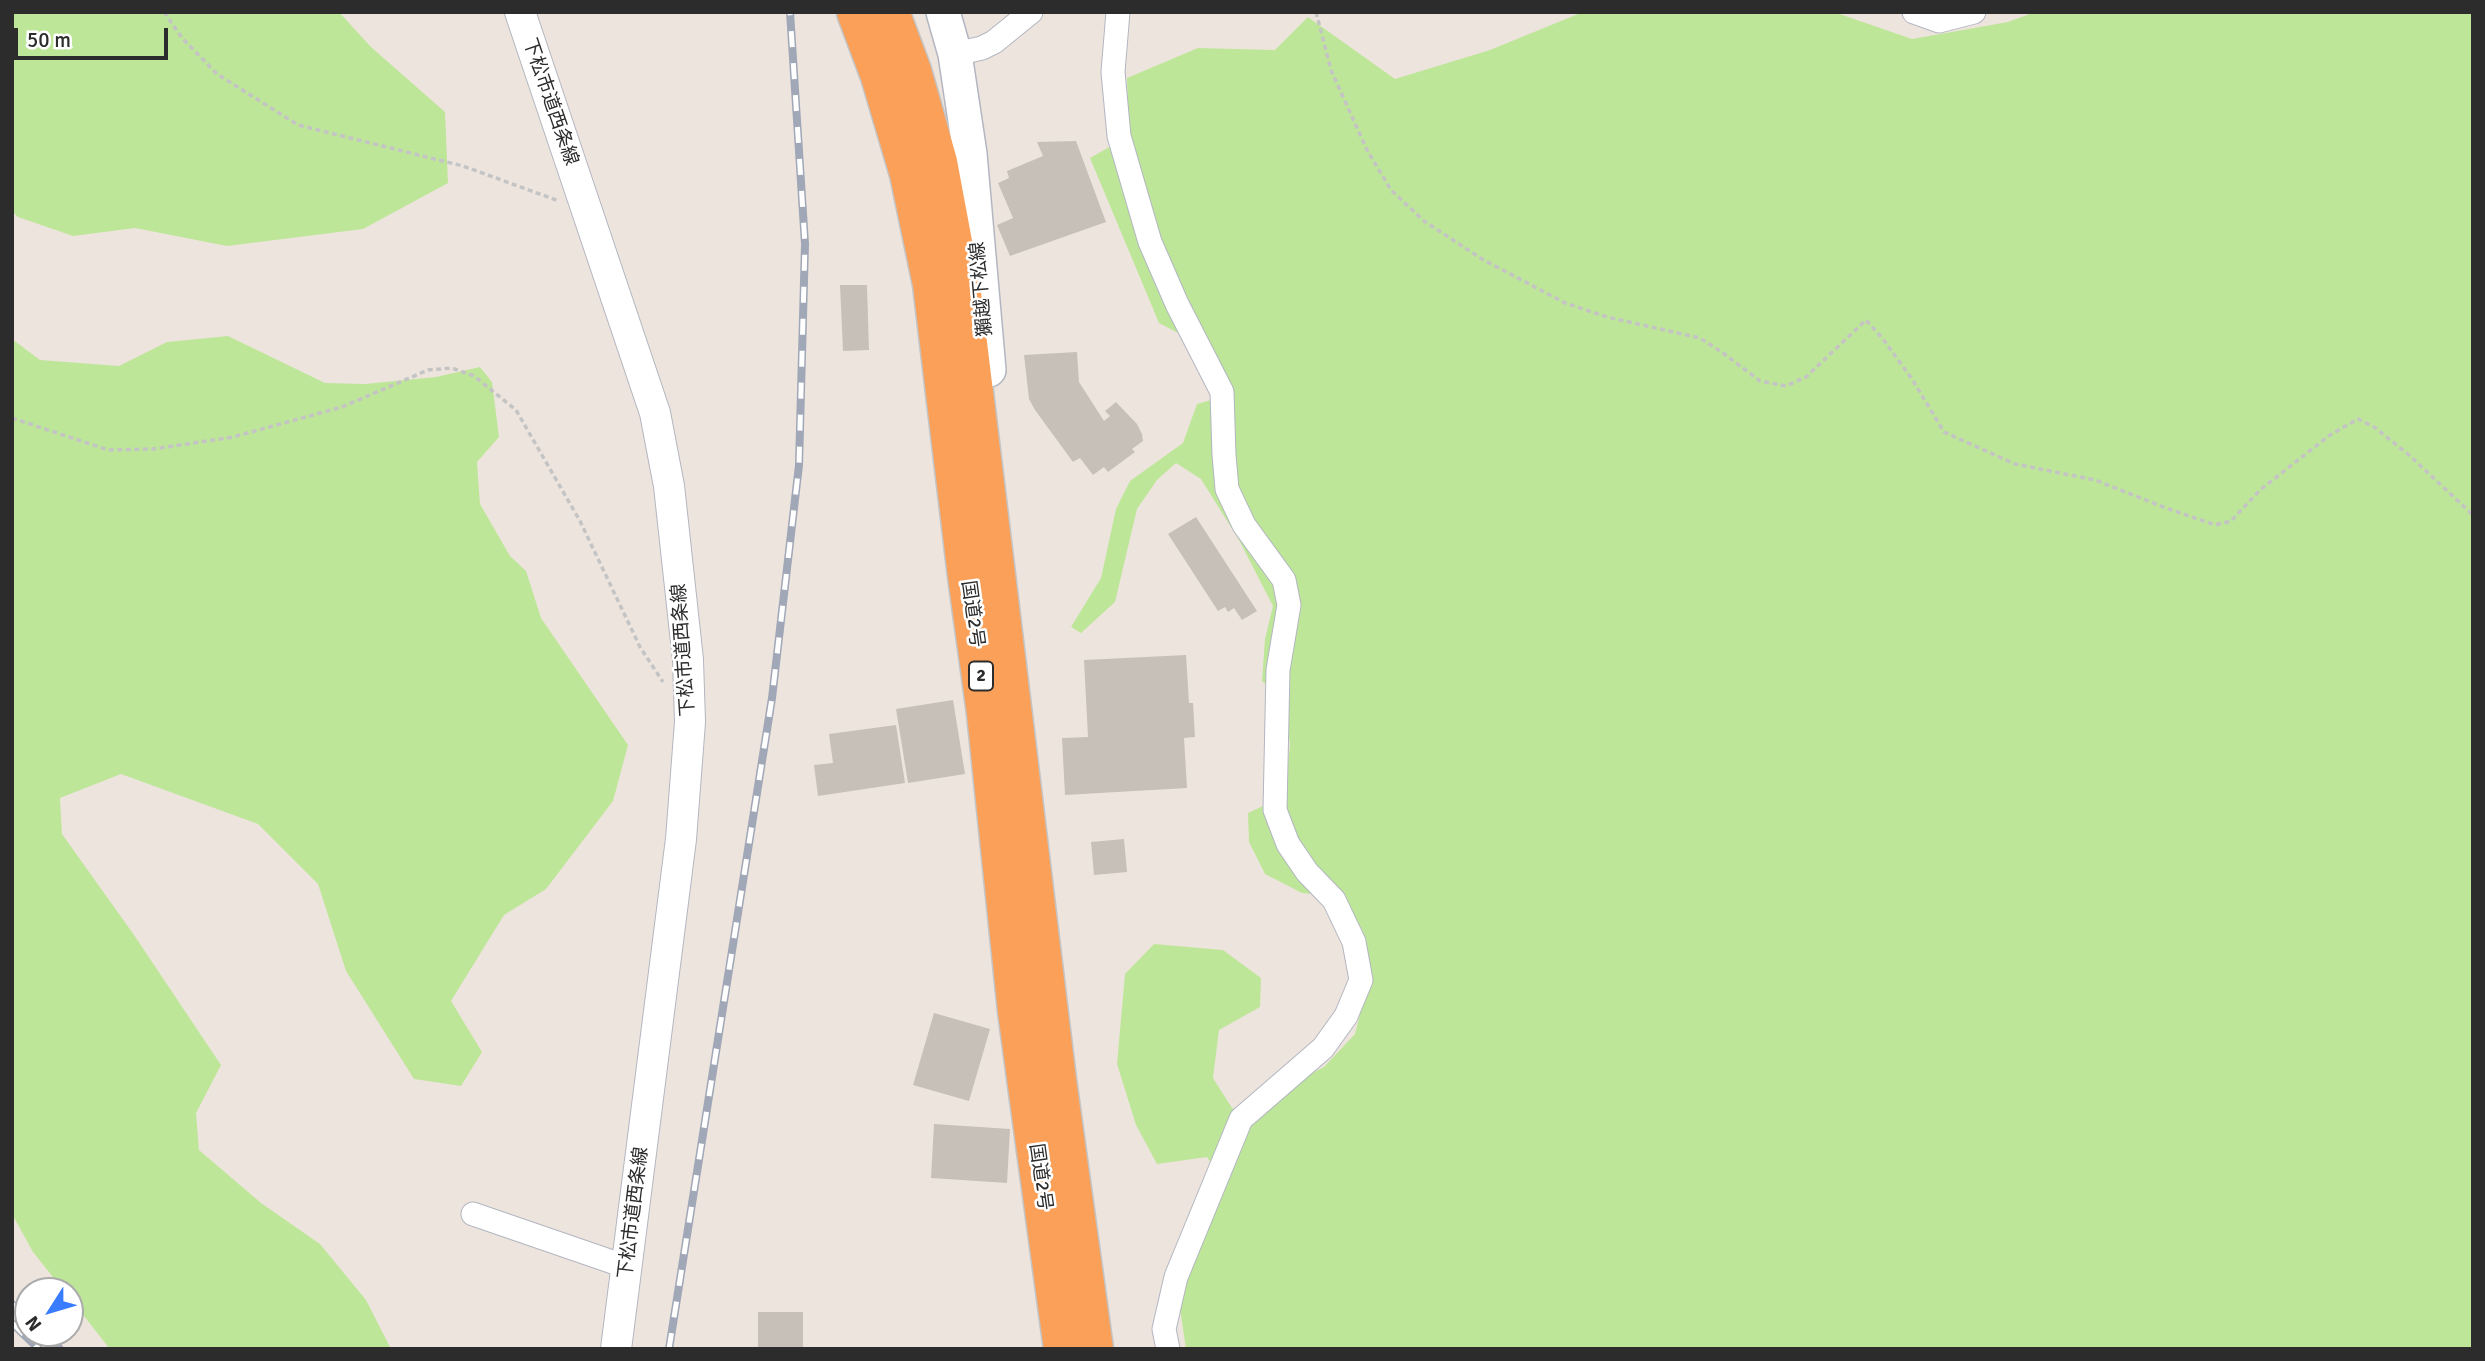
<!DOCTYPE html>
<html>
<head>
<meta charset="utf-8">
<style>
  body { margin:0 }
  #map { position:relative; width:2485px; height:1361px; overflow:hidden; background:#eee4de; font-family:Signika,sans-serif }
  canvas { display:block }
  .frame { position:absolute; inset:0; border:14px solid #2c2c2c; pointer-events:none }
  .north { position:absolute; left:14px; top:1277px; width:70px; height:70px; box-sizing:border-box; background:#fff; border:2px solid #ababab; border-radius:50%; rotate:233deg; font-size:19px; font-weight:700; line-height:28px; text-align:center; color:#2c2c2c }
  .north::after { content:''; display:block; margin:auto; width:24px; height:32px; background:#397cff; clip-path:polygon(50% 0,100% 100%,50% 72%,0 100%) }
  .scale { position:absolute; left:14px; top:28px; width:154px; height:32px; box-sizing:border-box; border:4px solid #2c2c2c; border-top:0; padding-left:9px; font-size:21px; line-height:24px; white-space:nowrap; color:#2c2c2c; -webkit-text-stroke:5px #fff; paint-order:stroke }
</style>
</head>
<body>
<div id="map">
<canvas width="2485" height="1361"></canvas>
<div class="frame"></div>
<div class="north">N</div>
<div class="scale">50 m</div>
</div>
<script>
const context = document.querySelector('canvas').getContext('2d');
context.lineJoin = 'round';
function fill(path, color) { context.fillStyle = color; context.fill(path, 'evenodd'); }
const toPath = rows => new Path2D(rows.map(r => 'M' + r).join(''));
function strokePath(path, color, width, dash) { context.strokeStyle = color; context.lineWidth = width; context.lineCap = dash ? 'butt' : 'round'; context.setLineDash(dash || []); context.stroke(path); }
function write(font, color, halo, rows, align = 'center') {
  context.font = font + ' Signika,"Noto Sans JP",sans-serif'; context.lineWidth = 5; context.setLineDash([]); context.textBaseline = 'middle'; context.strokeStyle = halo; context.fillStyle = color; for (const [text, x, y, turn = 0] of rows) {
    context.save(); context.translate(x, y); context.rotate((+turn || 0) * Math.PI / 180); context.textAlign = isNaN(turn) ? turn : align; if (halo) context.strokeText(text, 0, 0); context.fillText(text, 0, 0); context.restore();
  }
}
fill(toPath([
  [12,12,339,12,371,47,445,112,448,183,363,229,227,246,135,228,73,236,18,217,12,211],
  [1583,12,1834,12,1912,39,2008,22,2035,12,2473,12,2473,1349,1186,1349,1180,1309,1198,1239,1223,1181,1207,1157,1157,1164,1136,1125,1117,1064,1125,974,1154,944,1223,950,1261,978,1260,1007,1219,1030,1213,1078,1232,1108,1258,1115,1289,1085,1324,1067,1355,1034,1370,975,1362,929,1340,896,1302,893,1265,874,1249,842,1248,813,1285,796,1290,744,1284,701,1262,681,1265,639,1273,606,1239,540,1201,479,1176,463,1157,480,1137,509,1115,602,1081,633,1071,627,1101,578,1116,509,1130,481,1183,443,1197,404,1229,395,1205,347,1159,323,1090,158,1129,136,1127,78,1198,48,1275,50,1308,17,1395,79,1490,50],
  [228,336,325,383,365,384,436,377,480,367,492,382,499,437,477,462,480,504,510,556,526,571,541,618,628,745,613,801,546,889,504,915,451,1001,482,1052,461,1086,414,1079,346,971,318,884,258,824,121,774,60,798,62,834,134,935,221,1065,196,1113,199,1150,261,1203,320,1244,366,1300,391,1349,109,1348,70,1298,70,1291,64,1291,33,1252,12,1214,12,339,40,360,119,366,167,342]
]), '#bee699');
fill(toPath([
  [1076,141,1106,222,1010,256,997,225,1013,218,998,183,1009,178,1007,171,1043,156,1037,142],
  [840,285,867,285,869,350,843,351],
  [1077,352,1079,382,1104,421,1110,416,1105,411,1116,402,1137,424,1142,434,1143,441,1132,449,1135,452,1108,472,1104,467,1093,475,1080,458,1073,462,1035,410,1029,399,1024,355],
  [1196,517,1257,611,1242,620,1234,608,1228,612,1225,607,1218,611,1168,534],
  [1186,655,1189,703,1193,703,1195,737,1184,738,1187,788,1065,795,1062,738,1088,737,1084,660],
  [953,700,965,774,908,783,896,709],
  [896,725,905,783,818,796,814,765,833,763,829,734],
  [1124,839,1127,872,1094,875,1091,842],
  [934,1013,990,1029,969,1101,913,1085],
  [934,1124,1010,1129,1007,1183,931,1178],
  [758,1312,803,1312,803,1349,758,1347]
]), '#c6c0b9');
const minor = toPath([
  [1118,12,1113,72,1119,136,1150,242,1177,304,1222,392,1224,455,1227,489,1244,525,1284,580,1289,605,1278,670,1275,810,1288,844,1307,872,1334,900,1354,942,1361,980,1346,1016,1323,1048,1241,1119,1176,1277,1164,1329,1168,1349],
  [1914,12,1939,21,1974,12],
  [955,54,982,48,994,42,1031,12],
  [473,1214,627,1267]
]);
const tertiary = toPath([
  [520,12,655,413,669,486,688,660,690,722,681,839,616,1349]
]);
const secondary = toPath([
  [943,12,955,54,970,154,989,370]
]);
const trunk = toPath([
  [856,12,880,76,909,174,932,284,967,576,986,713,1017,1011,1063,1349],
  [890,12,912,71,938,162,961,285,1057,1080,1094,1349]
]);
strokePath(minor, '#b2b6c0', 25);
strokePath(tertiary, '#b2b6c0', 32);
strokePath(secondary, '#b2b6c0', 36);
strokePath(trunk, '#c4c4c4', 41);
strokePath(toPath([
  [164,12,182,38,217,74,298,125,463,166,559,201],
  [1316,12,1331,70,1367,150,1391,190,1424,221,1482,259,1565,303,1607,317,1700,338,1723,353,1760,381,1786,386,1806,377,1866,320,1883,339,1912,379,1944,432,2015,464,2095,480,2166,508,2215,525,2231,521,2260,490,2330,435,2358,419,2374,427,2409,455,2473,515],
  [12,418,108,450,153,449,233,437,342,407,428,370,452,368,474,376,516,410,580,521,640,647,663,682]
]), '#c4c4c4', 3.5, [5, 3.5]);
strokePath(minor, '#fff', 23);
strokePath(tertiary, '#fff', 30);
strokePath(secondary, '#fff', 33);
strokePath(trunk, '#faa059', 38);
const rail = toPath([
  [12,1304,28,1319],
  [12,1323,39,1349],
  [43,1333,60,1349],
  [669,1349,772,698,799,465,805,244,790,12]
]);
strokePath(rail, '#a0a7b6', 8);
strokePath(rail, '#fff', 5, [16]);
for (const [x, y, w] of [
  [981,676,24]
]) { const box = new Path2D(); box.roundRect(x - w / 2, y - 14.5, w, 29, 5); context.fillStyle = '#fff'; context.fill(box); strokePath(box, '#2c2c2c', 2); }
write('bold 18px', '#2c2c2c', null, [
  ["2",981,676]
]);
write('19px', '#2c2c2c', '#fff', [
  ["下松市道西条線",550,102,71],
  ["獺越下松線",982,289,-95],
  ["国道2号",972,614,82],
  ["下松市道西条線",684,650,-94],
  ["国道2号",1040,1177,82],
  ["下松市道西条線",634,1213,-83]
]);
</script>
</body>
</html>
